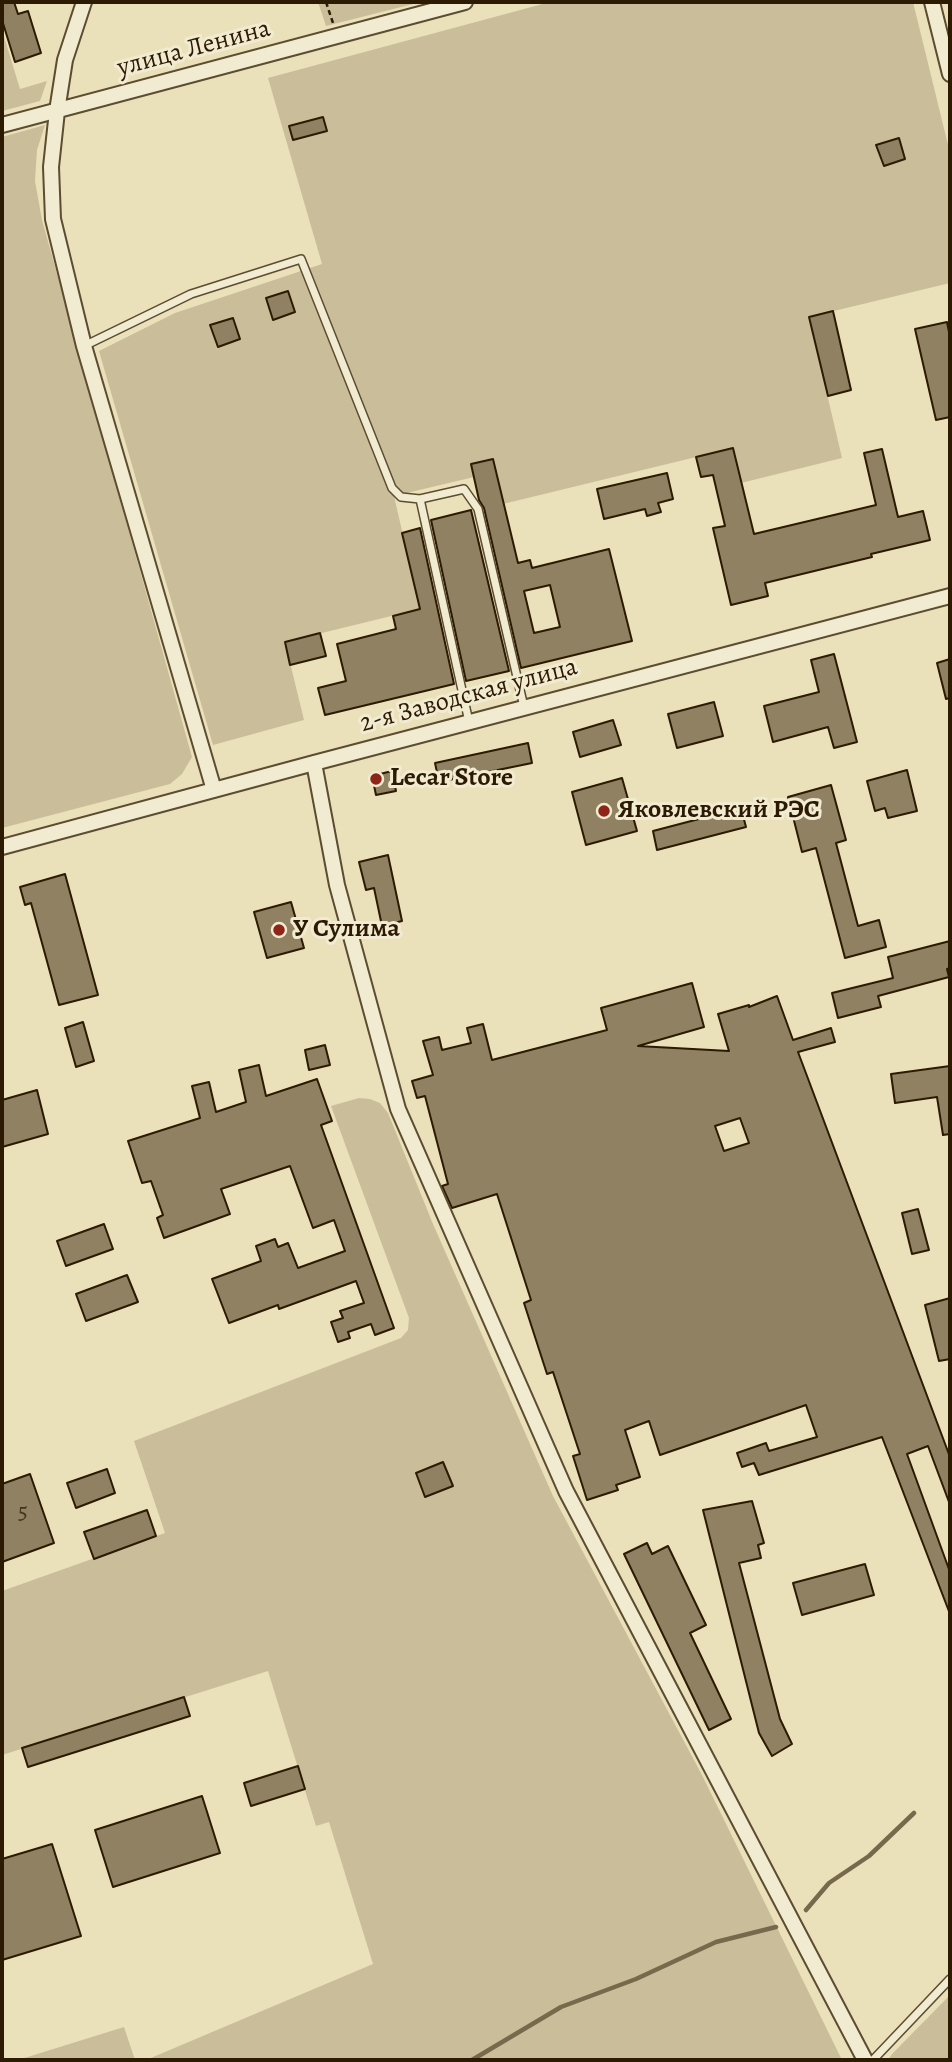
<!DOCTYPE html>
<html>
<head>
<meta charset="utf-8">
<style>
  body { margin:0 }
  #map { position:relative; width:952px; height:2062px; overflow:hidden; background:#eae0b9; font-family:Alegreya,serif }
  canvas { display:block }
  .frame { position:absolute; inset:0; border:4px solid #2c1a02; pointer-events:none }
</style>
</head>
<body>
<div id="map">
<canvas width="952" height="2062"></canvas>
<div class="frame"></div>
</div>
<script>
const context = document.querySelector('canvas').getContext('2d');
context.lineJoin = 'round';
function fill(path, color) { context.fillStyle = color; context.fill(path, 'evenodd'); }
const toPath = rows => new Path2D(rows.map(r => 'M' + r).join(''));
function strokePath(path, color, width, dash) { context.strokeStyle = color; context.lineWidth = width; context.lineCap = dash ? 'butt' : 'round'; context.setLineDash(dash || []); context.stroke(path); }
function write(font, color, halo, rows, align = 'center') {
  context.font = font + ' Alegreya,serif'; context.lineWidth = 6; context.setLineDash([]); context.textBaseline = 'middle'; context.strokeStyle = halo; context.fillStyle = color; for (const [text, x, y, turn = 0] of rows) {
    context.save(); context.translate(x, y); context.rotate((+turn || 0) * Math.PI / 180); context.textAlign = isNaN(turn) ? turn : align; if (halo) context.strokeText(text, 0, 0); context.fillText(text, 0, 0); context.restore();
  }
}
fill(toPath([
  [318,2,421,2,326,26],
  [550,2,913,2,950,153,950,283,809,317,842,458,741,483,733,448,503,504,492,459,471,464,474,477,394,496,420,609,285,642,304,720,213,745,99,351,175,313,322,264,268,78],
  [2,30,20,89,47,81,40,101,2,111],
  [45,125,37,150,35,181,42,220,192,757,182,774,170,784,2,828,2,137],
  [359,1098,370,1099,380,1103,388,1113,433,1224,553,1496,702,1775,842,2060,146,2060,373,1964,329,1822,316,1826,268,1671,2,1755,2,1591,165,1533,134,1441,401,1338,408,1330,409,1318,331,1106],
  [950,1995,950,2060,888,2060,892,2054],
  [124,2027,135,2060,18,2060]
]), '#cabe9a');
strokePath(toPath([
  [806,1910,829,1883,869,1856,914,1813],
  [472,2060,561,2007,636,1979,716,1942,776,1927]
]), '#77694b', 4.5);
const building = toPath([
  [2,2,14,2,18,14,28,11,41,53,15,62,2,20,2,2],
  [323,117,327,131,293,140,289,126,323,117],
  [899,138,905,159,884,166,876,145,899,138],
  [288,291,295,312,273,320,266,298,288,291],
  [833,311,851,390,828,396,809,317,833,311],
  [233,318,240,339,218,347,210,325,233,318],
  [947,322,950,337,950,417,936,420,915,329,947,322],
  [733,448,754,534,876,505,864,453,882,449,898,517,923,511,930,540,871,554,872,557,765,583,768,596,731,605,713,528,725,526,713,475,701,477,696,457,733,448],
  [493,459,518,563,530,560,532,568,609,549,632,641,521,668,484,508,479,500,471,464,493,459],
  [550,585,560,627,534,633,524,591,550,585],
  [667,473,673,499,658,503,661,512,647,516,645,509,604,519,597,489,667,473],
  [471,510,509,671,466,681,431,520,471,510],
  [420,528,454,684,325,715,318,688,346,681,337,644,396,629,393,616,420,609,402,533,420,528],
  [320,633,326,656,290,665,285,642,320,633],
  [834,654,857,742,834,748,828,727,773,742,764,706,819,692,811,660,834,654],
  [950,659,950,698,946,699,937,663,950,659],
  [714,702,723,736,677,748,668,714,714,702],
  [613,720,621,745,580,757,573,732,613,720],
  [528,743,532,763,439,782,435,763,528,743],
  [907,770,917,811,888,818,885,808,875,811,867,781,907,770],
  [392,771,396,791,376,795,372,776,392,771],
  [622,778,637,831,586,845,572,792,622,778],
  [831,785,846,840,836,843,858,926,879,920,886,947,845,958,816,848,802,852,788,797,831,785],
  [741,808,746,827,657,850,653,831,741,808],
  [388,855,402,921,382,926,374,888,366,890,359,862,388,855],
  [65,874,98,995,59,1005,31,903,25,905,20,887,65,874],
  [291,902,304,948,267,958,254,912,291,902],
  [950,941,950,968,947,969,949,977,878,996,881,1007,838,1018,832,993,893,978,888,957,950,941],
  [692,983,704,1027,638,1046,729,1051,718,1014,749,1005,749,1007,777,996,793,1040,831,1028,835,1042,798,1052,950,1457,949,1502,928,1446,907,1454,950,1572,950,1614,882,1437,759,1475,754,1463,742,1467,737,1453,766,1443,769,1451,817,1437,806,1405,660,1455,649,1421,625,1430,640,1477,616,1485,618,1490,587,1500,573,1456,580,1454,553,1372,547,1374,524,1303,531,1300,497,1194,452,1208,442,1186,448,1184,425,1096,417,1098,412,1081,433,1075,423,1041,439,1037,442,1050,471,1043,467,1028,483,1024,492,1060,607,1030,601,1008,692,983],
  [740,1118,749,1143,724,1151,715,1126,740,1118],
  [83,1022,94,1061,76,1067,65,1028,83,1022],
  [325,1045,330,1065,309,1070,305,1050,325,1045],
  [259,1065,266,1096,317,1079,332,1121,321,1125,394,1328,375,1335,371,1324,348,1332,350,1338,338,1342,331,1322,343,1318,340,1311,364,1303,356,1281,279,1309,278,1305,229,1323,212,1279,261,1261,256,1246,275,1239,278,1247,288,1243,298,1268,345,1251,334,1220,313,1228,290,1166,221,1189,230,1214,164,1238,157,1218,163,1215,151,1181,142,1183,128,1141,200,1118,192,1086,209,1082,216,1112,246,1102,239,1070,259,1065],
  [950,1066,950,1134,943,1135,937,1097,895,1103,891,1074,950,1066],
  [37,1090,48,1134,2,1147,2,1100,37,1090],
  [918,1209,929,1250,912,1254,902,1213,918,1209],
  [104,1224,113,1249,66,1266,57,1241,104,1224],
  [127,1275,138,1302,86,1321,76,1294,127,1275],
  [950,1298,950,1359,939,1361,925,1305,950,1298],
  [443,1462,453,1486,425,1497,416,1473,443,1462],
  [107,1469,115,1493,76,1508,67,1483,107,1469],
  [30,1474,54,1543,2,1562,2,1484,30,1474],
  [752,1501,764,1543,758,1545,761,1558,739,1563,780,1719,792,1744,772,1756,759,1733,703,1510,752,1501],
  [147,1510,156,1536,94,1559,84,1532,147,1510],
  [647,1543,652,1554,668,1546,706,1625,690,1633,731,1719,709,1730,624,1554,647,1543],
  [865,1564,874,1595,802,1615,793,1583,865,1564],
  [184,1697,190,1716,28,1767,22,1748,184,1697],
  [298,1766,305,1789,251,1806,244,1783,298,1766],
  [202,1796,220,1853,113,1887,95,1830,202,1796],
  [52,1844,81,1936,2,1960,2,1859,52,1844]
]);
fill(building, '#8f8161');
strokePath(building, '#2c1a02', 2);
const lane = toPath([
  [84,346,191,294,301,259,392,488,401,497,420,499,464,489,478,509,524,707],
  [420,499,469,722],
  [873,2060,950,1979]
]);
const street = toPath([
  [84,2,65,60,57,111,51,167,53,219,84,346,214,790],
  [932,2,950,74],
  [2,125,465,2],
  [314,763,337,885,398,1109,566,1491,865,2060],
  [2,847,314,763,950,596]
]);
strokePath(lane, '#5c4c30', 10);
strokePath(street, '#5c4c30', 18);
strokePath(toPath([
  [326,2,333,23]
]), '#2c1a02', 2.5, [5, 3.5]);
strokePath(lane, '#f1ebd2', 7);
strokePath(street, '#f1ebd2', 14);
for (const [x, y, r, color] of [
  [376,779,7,"#8f2418"],
  [604,811,7,"#8f2418"],
  [279,930,7,"#8f2418"]
]) { const dot = new Path2D(); dot.arc(x, y, r, 0, 2 * Math.PI); context.fillStyle = color; context.fill(dot); strokePath(dot, '#f1ebd2', 2.5); }
write('23px', '#45341a', null, [
  ["5",23,1513]
]);
write('26px', '#2c1a02', '#f1ebd2', [
  ["улица Ленина",194,49,-15],
  ["2-я Заводская улица",469,696,-15]
]);
write('bold 26px', '#2c1a02', '#f1ebd2', [
  ["Lecar Store",390,779],
  ["Яковлевский РЭС",618,811],
  ["У Сулима",293,930]
], 'left');
</script>
</body>
</html>
